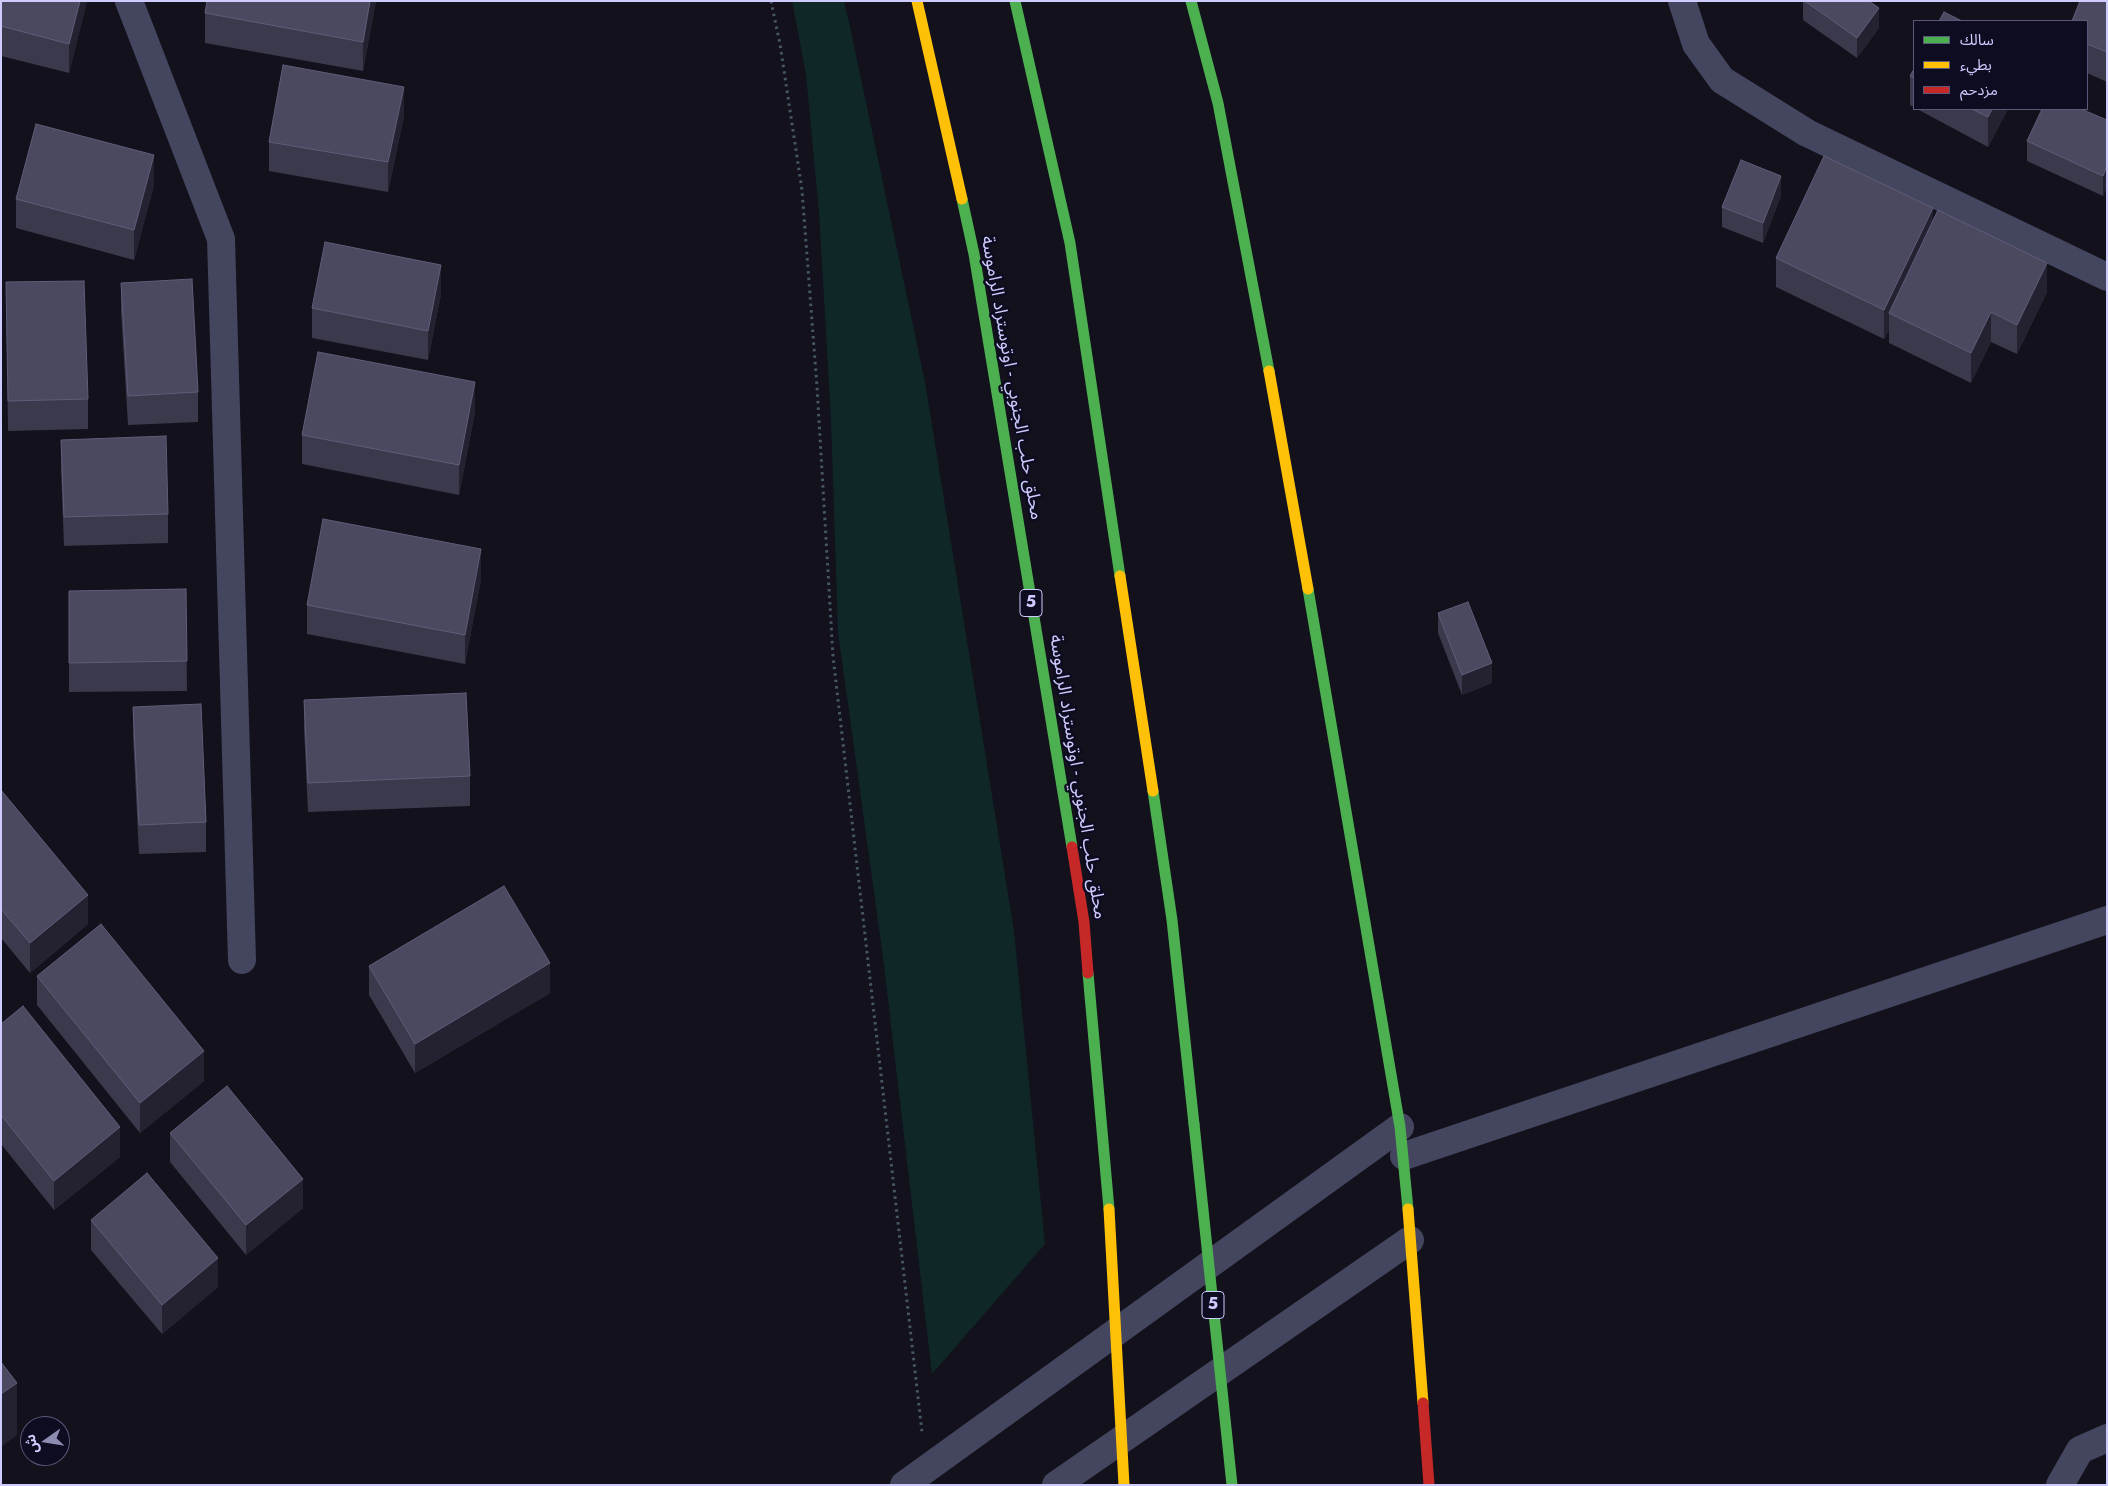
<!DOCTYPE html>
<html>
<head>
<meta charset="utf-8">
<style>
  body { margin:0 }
  #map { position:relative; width:2108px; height:1486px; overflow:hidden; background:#12111c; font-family:Jost,"Noto Sans Arabic",sans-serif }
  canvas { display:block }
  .frame { position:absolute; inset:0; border:2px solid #ceccff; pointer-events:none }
  .legend { position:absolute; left:1913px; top:20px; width:175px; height:90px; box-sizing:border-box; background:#0e0c21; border:1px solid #5b597a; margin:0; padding:6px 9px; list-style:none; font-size:15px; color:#ceccff }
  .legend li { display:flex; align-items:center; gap:10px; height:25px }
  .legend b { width:25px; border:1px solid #5b597a }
  .north { position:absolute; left:20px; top:1416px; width:50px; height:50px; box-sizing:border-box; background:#0e0c21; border:1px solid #5b597a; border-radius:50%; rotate:257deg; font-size:14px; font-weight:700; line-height:20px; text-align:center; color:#ceccff }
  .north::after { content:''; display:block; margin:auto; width:18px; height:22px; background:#8c8bb0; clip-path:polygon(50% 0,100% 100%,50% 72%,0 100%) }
</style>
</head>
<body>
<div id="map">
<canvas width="2108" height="1486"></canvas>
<div class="frame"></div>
<ul class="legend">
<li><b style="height:6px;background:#4caf50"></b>سالك</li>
<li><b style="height:6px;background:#ffc107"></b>بطيء</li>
<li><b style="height:6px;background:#c62828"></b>مزدحم</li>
</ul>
<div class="north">ش</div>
</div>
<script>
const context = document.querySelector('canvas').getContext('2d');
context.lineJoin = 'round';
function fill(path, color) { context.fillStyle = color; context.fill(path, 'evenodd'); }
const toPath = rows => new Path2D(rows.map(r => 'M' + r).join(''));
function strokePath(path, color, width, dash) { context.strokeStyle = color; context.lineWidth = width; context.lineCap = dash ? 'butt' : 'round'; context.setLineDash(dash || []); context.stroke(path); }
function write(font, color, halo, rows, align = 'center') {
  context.font = font + ' Jost,"Noto Sans Arabic",sans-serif'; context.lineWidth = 5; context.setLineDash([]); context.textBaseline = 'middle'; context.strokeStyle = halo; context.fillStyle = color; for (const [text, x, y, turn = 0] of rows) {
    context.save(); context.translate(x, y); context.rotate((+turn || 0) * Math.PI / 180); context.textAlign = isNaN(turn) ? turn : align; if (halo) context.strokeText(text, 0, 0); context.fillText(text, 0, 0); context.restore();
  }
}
fill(toPath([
  [792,1,844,1,849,22,925,382,1014,931,1045,1244,932,1374,883,957,838,632,831,420,819,212,806,74]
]), '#0f2827');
strokePath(toPath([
  [771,1,780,44,802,190,817,387,833,656,922,1432]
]), '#465864', 3, [2.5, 4]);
strokePath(toPath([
  [129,1,221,239,242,960],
  [1682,1,1696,44,1722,80,1807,133,2107,277],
  [1404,1156,2107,920],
  [904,1485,1400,1127],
  [1056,1485,1410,1240],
  [2060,1485,2080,1450,2107,1438]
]), '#44455e', 28);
strokePath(toPath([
  [1015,1,1070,243,1120,576],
  [1191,1,1218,103,1269,371],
  [962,199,974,254,1072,847],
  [1308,589,1400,1127,1408,1209],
  [1153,791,1172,920,1194,1124],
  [1088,973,1109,1209]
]), '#4caf50', 11);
strokePath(toPath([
  [917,1,962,199],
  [1269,371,1308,589],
  [1120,576,1153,791],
  [1408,1209,1423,1403]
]), '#ffc107', 11);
strokePath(toPath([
  [1072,847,1084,922,1088,973],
  [1423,1403,1429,1485]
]), '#c62828', 11);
strokePath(toPath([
  [1194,1124,1232,1485]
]), '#4caf50', 11);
strokePath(toPath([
  [1109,1209,1124,1485]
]), '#ffc107', 11);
fill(toPath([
  [1,1,87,1,69,73,1,56],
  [207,1,376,1,363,71,205,43,205,13],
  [1803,1,1869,1,1879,28,1857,58,1803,20],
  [2107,1,2107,82,2087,73,2087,21],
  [1914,69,1914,107,1910,105,1910,76],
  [1917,109,2008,109,1988,147],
  [404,116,388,192,269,171,269,142],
  [2107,120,2107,186,2103,196,2027,161,2027,141],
  [154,185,134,260,16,228,16,199],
  [1781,196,1763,243,1722,227,1722,207],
  [1933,221,2047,292,2017,354,1991,342,1971,383,1889,343,1889,330,1884,339,1776,287,1776,258],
  [6,282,88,399,88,429,8,431],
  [121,283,198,392,198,422,128,425,121,312],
  [441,294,428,360,312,338,312,308],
  [475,412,459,495,302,464,302,435],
  [61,440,168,514,168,543,64,546,61,469],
  [481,579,465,664,307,634,307,605],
  [186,589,187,691,69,692,69,591],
  [1438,613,1492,683,1462,695,1438,633],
  [304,700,470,776,470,806,308,812,304,729],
  [133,707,206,822,206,852,139,854,133,736],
  [1,790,88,924,30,973,1,938],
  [369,966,550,993,415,1073,369,995],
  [37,976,204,1081,140,1133,37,1005],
  [1,1024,120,1157,54,1210,1,1144],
  [170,1133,303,1208,246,1255,170,1162],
  [91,1220,218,1287,162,1334,91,1250]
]), '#3b394c');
fill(toPath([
  [80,1,87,1,87,2,69,73,69,44],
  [370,1,376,1,363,71,363,42],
  [1879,8,1879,28,1857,58,1857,38],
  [404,87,404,116,388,192,388,162],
  [1992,109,2008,109,1988,147,1988,117],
  [154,155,154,185,134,260,134,230],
  [2107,166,2107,186,2103,196,2103,176],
  [1781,176,1781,196,1763,243,1763,223],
  [1933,208,1933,237,1889,313,1889,330,1884,339,1884,310],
  [2047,263,2047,292,2017,354,2017,325],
  [441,265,441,294,428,360,428,331],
  [1991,312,1991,342,1971,383,1971,353],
  [475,382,475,412,459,495,459,465],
  [481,549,481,579,465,664,465,635],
  [1492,663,1492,683,1462,695,1462,675],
  [88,895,88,924,30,973,30,943],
  [550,963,550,993,415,1073,415,1044],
  [204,1051,204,1081,140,1133,140,1103],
  [120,1127,120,1157,54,1210,54,1181],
  [303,1179,303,1208,246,1255,246,1225],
  [218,1258,218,1287,162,1334,162,1305],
  [17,1383,17,1435,1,1447,1,1394]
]), '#242231');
const building = toPath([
  [1,1,80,1,69,44,1,26,1,1],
  [207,1,370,1,363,42,205,13,207,1],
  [1805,1,1869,1,1879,8,1857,38,1805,1],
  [2080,1,2107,1,2107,52,2087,44,2087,21,2072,21,2080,1],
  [1944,12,1962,21,1939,21,1944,12],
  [283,65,404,87,388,162,269,142,283,65],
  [1914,69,1914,78,1910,76,1914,69],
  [1972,109,1992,109,1988,117,1972,109],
  [2042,109,2081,109,2107,120,2107,166,2103,176,2027,141,2042,109],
  [36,124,154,155,134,230,16,199,36,124],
  [1824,156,1933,208,1884,310,1776,258,1824,156],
  [1741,160,1781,176,1763,223,1722,207,1741,160],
  [1938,210,2047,263,2017,325,1991,312,1971,353,1889,313,1938,210],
  [325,242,441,265,428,331,312,308,325,242],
  [192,279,198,392,128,396,121,283,192,279],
  [84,281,88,399,8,401,6,282,84,281],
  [318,352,475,382,459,465,302,435,318,352],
  [166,436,168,514,64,517,61,440,166,436],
  [323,519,481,549,465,635,307,605,323,519],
  [186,589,187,661,69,663,69,591,186,589],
  [1468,602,1492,663,1462,675,1438,613,1468,602],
  [466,693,470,776,308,783,304,700,466,693],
  [201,704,206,822,139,825,133,707,201,704],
  [1,790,88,895,30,943,1,909,1,790],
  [504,886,550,963,415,1044,369,966,504,886],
  [101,924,204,1051,140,1103,37,976,101,924],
  [23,1006,120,1127,54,1181,1,1115,1,1024,23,1006],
  [227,1086,303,1179,246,1225,170,1133,227,1086],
  [147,1173,218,1258,162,1305,91,1220,147,1173],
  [1,1362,17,1383,1,1394,1,1362]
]);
fill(building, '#4b4960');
strokePath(building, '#5f5d79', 1);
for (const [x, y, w] of [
  [1031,603,22],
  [1213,1305,22]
]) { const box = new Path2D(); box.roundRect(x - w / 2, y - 13.5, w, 27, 4); context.fillStyle = '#0e0c21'; context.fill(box); strokePath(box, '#ceccff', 1); }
write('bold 16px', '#ceccff', null, [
  ["5",1031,603],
  ["5",1213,1305]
]);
write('18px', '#ceccff', '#0e0c21', [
  ["محلق حلب الجنوبي - اوتوستراد الراموسة",1011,378,80],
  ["محلق حلب الجنوبي - اوتوستراد الراموسة",1077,777,81]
]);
</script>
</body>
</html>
